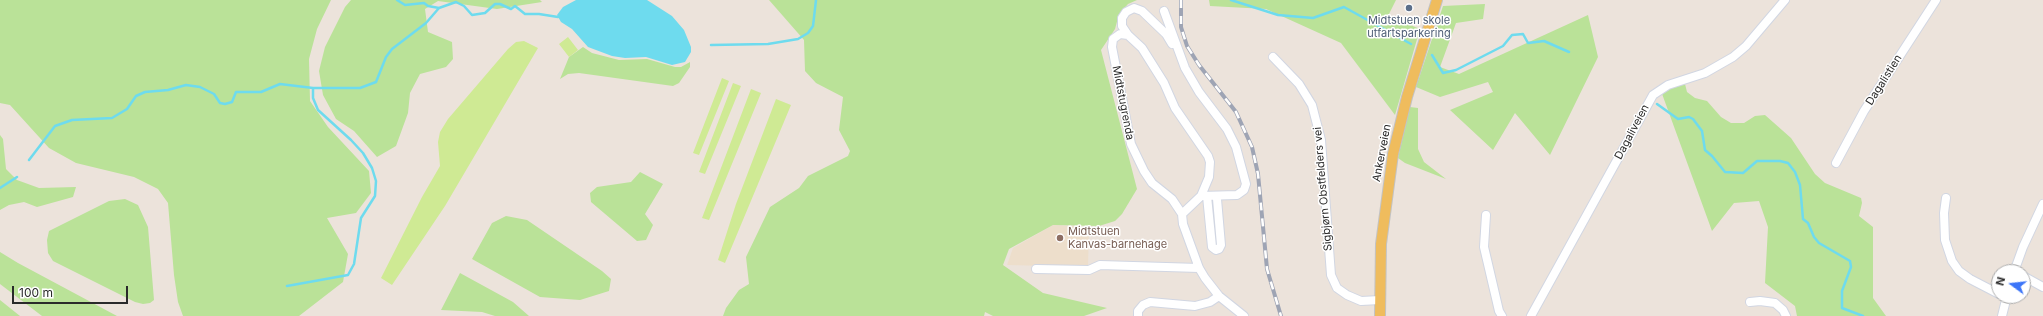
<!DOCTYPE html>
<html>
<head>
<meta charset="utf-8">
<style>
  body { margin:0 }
  #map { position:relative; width:2043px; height:316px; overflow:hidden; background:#ece3db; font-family:Inter,sans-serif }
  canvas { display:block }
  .north { position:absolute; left:1991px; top:264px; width:40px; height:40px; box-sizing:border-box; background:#fff; border:1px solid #aaa; border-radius:50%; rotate:285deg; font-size:11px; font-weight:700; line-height:16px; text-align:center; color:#2a2a2a }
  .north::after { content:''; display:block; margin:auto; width:14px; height:18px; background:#3c75f8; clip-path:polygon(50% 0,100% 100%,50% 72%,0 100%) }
  .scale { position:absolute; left:12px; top:286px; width:116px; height:18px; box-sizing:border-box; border:2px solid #2a2a2a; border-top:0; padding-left:5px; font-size:12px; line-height:14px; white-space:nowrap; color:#2a2a2a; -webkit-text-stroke:3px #fff; paint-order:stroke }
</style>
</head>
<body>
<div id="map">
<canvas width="2043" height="316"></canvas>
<div class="north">N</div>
<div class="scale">100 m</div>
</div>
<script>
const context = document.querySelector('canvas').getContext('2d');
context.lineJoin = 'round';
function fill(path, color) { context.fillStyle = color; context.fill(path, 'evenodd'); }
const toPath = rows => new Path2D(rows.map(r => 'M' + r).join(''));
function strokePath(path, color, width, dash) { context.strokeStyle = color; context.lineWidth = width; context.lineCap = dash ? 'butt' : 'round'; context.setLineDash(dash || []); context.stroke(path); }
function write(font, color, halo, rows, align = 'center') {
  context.font = font + ' Inter,sans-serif'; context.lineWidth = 3; context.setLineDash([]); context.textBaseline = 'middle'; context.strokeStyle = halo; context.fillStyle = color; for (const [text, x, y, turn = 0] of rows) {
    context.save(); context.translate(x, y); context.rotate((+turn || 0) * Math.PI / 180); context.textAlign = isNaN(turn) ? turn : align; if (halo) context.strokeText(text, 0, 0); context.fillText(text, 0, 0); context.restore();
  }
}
fill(toPath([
  [1053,225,1089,227,1088,267,1007,265,1013,248]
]), '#eddecb');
fill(toPath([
  [0,0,331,0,317,29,309,59,310,101,328,127,369,171,371,193,356,213,327,218,348,254,343,282,299,316,183,316,178,302,174,275,168,203,158,189,134,177,76,163,49,148,10,105,0,103],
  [351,0,540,0,542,2,497,9,438,1,425,9,428,32,452,42,453,59,446,67,420,74,410,93,408,113,396,146,377,157,354,131,336,119,323,95,319,71,325,47,345,7],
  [769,0,1137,0,1128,4,1119,14,1115,29,1101,50,1137,189,1122,214,1115,221,1099,226,1053,225,1009,249,1003,265,1043,293,1107,308,1084,316,993,316,985,312,984,316,723,316,726,308,739,290,749,284,746,257,770,207,799,188,808,176,848,156,850,151,839,130,843,97,816,83,805,71,804,40],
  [1209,0,1396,0,1388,16,1420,29,1395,115,1341,43,1266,9,1210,6],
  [1485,4,1483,19,1456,23,1440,67,1459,74,1588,15,1598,57,1550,155,1515,113,1493,150,1450,110,1493,92,1488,82,1440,97,1416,87,1443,6],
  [583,47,592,53,619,60,647,59,675,67,681,67,690,62,690,67,679,83,673,86,579,73,568,74,560,79,569,57],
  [1685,84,1687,92,1695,98,1707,101,1721,117,1731,123,1744,123,1755,116,1765,115,1791,138,1815,174,1825,183,1861,198,1862,203,1859,216,1873,227,1873,298,1886,316,1797,316,1795,306,1765,283,1768,227,1759,201,1734,203,1712,231,1661,91],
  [1410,107,1418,108,1418,149,1424,162,1446,179,1405,163,1398,158],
  [0,135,3,139,6,169,17,180,39,188,76,187,73,197,37,207,24,202,9,205,0,210],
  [640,172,663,184,645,214,653,225,646,240,637,241,591,202,590,193,597,187,631,182],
  [125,199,138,205,148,227,154,300,150,303,143,304,135,302,53,261,48,253,47,240,49,231,109,201],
  [506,216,527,220,602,271,611,279,609,291,580,300,540,297,472,259,492,223],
  [0,252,18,263,117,316,42,316,0,284],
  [460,273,513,302,529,316,495,316,482,312,441,310],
  [0,300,20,316,0,316]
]), '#bae298');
fill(toPath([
  [568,37,578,50,569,57,559,44],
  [524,41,538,48,445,206,392,285,381,278,422,197,440,166,438,142,440,132,448,119,508,49,516,42],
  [722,78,729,81,699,155,693,153],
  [733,83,741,86,705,174,699,172],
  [751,89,761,93,709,220,702,218],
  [776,99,791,105,725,263,718,260,736,204]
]), '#cfea94');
fill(toPath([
  [576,0,647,0,672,16,684,30,691,47,691,52,685,62,672,65,646,57,625,58,612,56,588,47,572,29,561,22,557,15,563,7]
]), '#6edbee');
strokePath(toPath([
  [397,0,405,5,424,3,428,6,439,8,456,2,464,6,472,15,485,13,495,4,500,4,511,9,515,6,525,14,539,14,558,17],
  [1231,0,1278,15,1313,18,1344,7,1411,44],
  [711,45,768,44,798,39,808,33,813,26,816,0],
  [1432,55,1443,73,1456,70,1503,46,1512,35,1523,34,1528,43,1544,41,1569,52],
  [1657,104,1678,119,1689,117,1693,119,1702,131,1705,150,1712,156,1725,172,1743,173,1757,161,1780,161,1788,163,1795,172,1800,185,1803,219,1808,223,1814,237,1819,243,1850,261,1851,267,1842,291,1842,308,1863,316],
  [29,160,55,126,72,120,112,118,127,109,136,96,145,92,168,90,186,85,200,87,214,94,220,103,225,104,232,102,236,92,261,92,280,84,313,88,360,88,376,82,386,57,392,49,426,23,439,8],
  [0,188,17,177],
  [287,286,348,275,354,264,361,218,375,196,376,181,372,168,363,153,351,140,318,110,313,98,313,88]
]), '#6edbee', 2.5);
const minor = toPath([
  [1164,11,1185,68,1199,92,1227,129,1236,147,1246,184,1244,190,1237,195,1201,196],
  [1128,35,1122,26,1122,18,1126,12,1134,8,1142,11,1166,34,1172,44],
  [1273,57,1299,84,1312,105,1321,140,1331,275,1337,288,1347,295,1361,301,1380,300],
  [1836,163,1864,111,1936,0],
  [1207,196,1212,247,1216,250,1219,249,1221,245,1217,199],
  [1946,198,1944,213,1945,240,1952,261,1959,271,1970,279,1999,294],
  [1182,214,1201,196,1209,177,1210,162,1208,156,1175,108,1164,83,1142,48,1128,35,1120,34,1113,39,1112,47,1131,144,1144,171,1152,183,1172,199,1182,214,1183,224,1199,268,1205,278,1219,296,1244,316],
  [1486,215,1484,247,1499,311,1502,316],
  [1036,269,1089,270,1100,265,1199,268],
  [2014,272,2023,247,2043,204],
  [2023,276,2043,287],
  [1750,302,1760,301,1775,303,1783,310,1786,316],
  [1138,316,1138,311,1143,305,1150,302,1195,306,1210,302,1219,296],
  [1531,316,1653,95,1668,85,1705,73,1733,57,1746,46,1785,0],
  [2002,316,2007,296]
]);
const major = toPath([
  [1380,316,1381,244,1393,154,1407,97,1437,0]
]);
strokePath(minor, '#d1d6e2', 10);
strokePath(major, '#c3c3c3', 12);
strokePath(minor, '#fff', 8);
strokePath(major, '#efbc5d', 10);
const rail = toPath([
  [1181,0,1181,27,1187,46,1199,65,1236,112,1252,147,1258,174,1267,269,1281,316]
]);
strokePath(rail, '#9ea4b4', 4);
strokePath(rail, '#fff', 2.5, [8]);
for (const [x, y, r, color] of [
  [1409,8,4,"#5c6f8a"],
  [1060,238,4,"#8d6e63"]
]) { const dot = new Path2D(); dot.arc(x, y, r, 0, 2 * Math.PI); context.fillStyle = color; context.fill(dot); strokePath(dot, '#fff', 1.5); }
write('11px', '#4e5e75', '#fff', [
  ["Midtstuen skole",1409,21],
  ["utfartsparkering",1409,34]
]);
write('11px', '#2a2a2a', '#fff', [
  ["Dagalistien",1884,80,-58],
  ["Midtstugrenda",1123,103,79],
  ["Dagaliveien",1632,132,-62],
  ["Ankerveien",1382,153,-79],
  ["Sigbjørn Obstfelders vei",1323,189,-95]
]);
write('11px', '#785e54', '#fff', [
  ["Midtstuen",1068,232],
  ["Kanvas-barnehage",1068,245]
], 'left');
</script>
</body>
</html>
